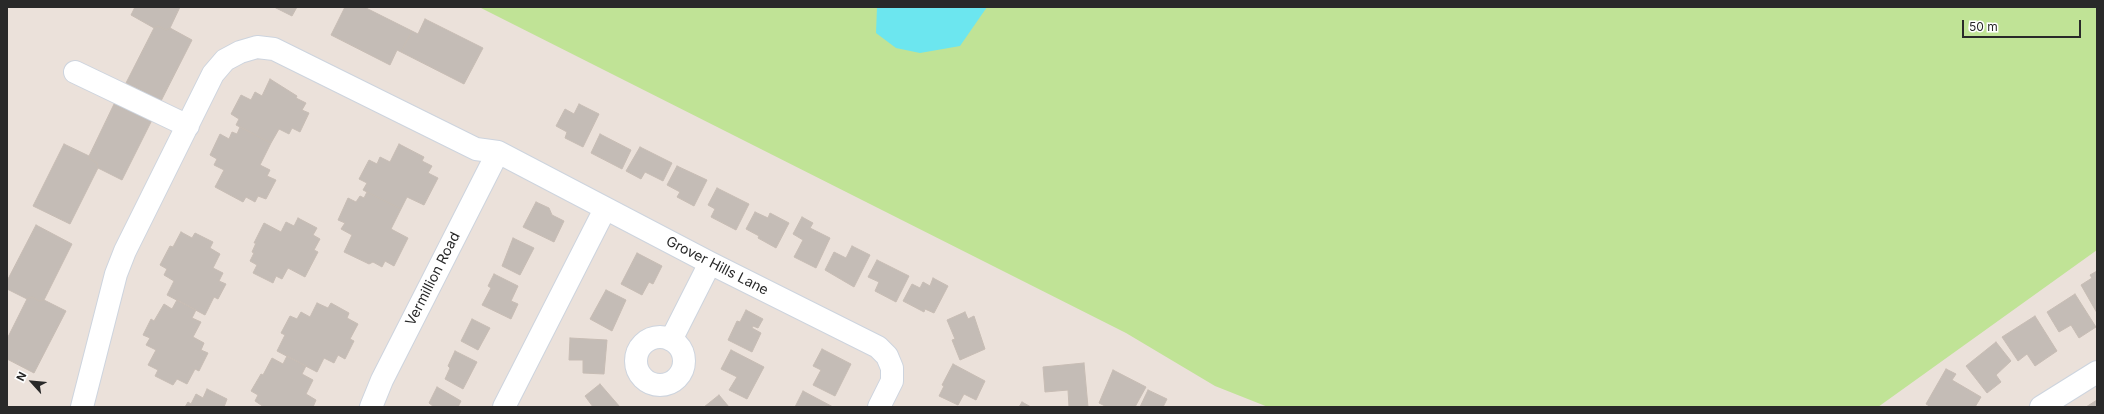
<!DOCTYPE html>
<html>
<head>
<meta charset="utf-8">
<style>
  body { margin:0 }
  #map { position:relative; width:2104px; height:414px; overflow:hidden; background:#ebe1da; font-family:Inter,sans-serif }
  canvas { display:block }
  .frame { position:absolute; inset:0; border:8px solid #292929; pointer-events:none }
  .north { position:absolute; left:12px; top:362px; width:40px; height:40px; -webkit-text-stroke:3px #fff; paint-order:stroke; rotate:297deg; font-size:11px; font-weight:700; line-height:16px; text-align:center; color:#292929 }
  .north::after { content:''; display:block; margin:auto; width:14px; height:18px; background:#292929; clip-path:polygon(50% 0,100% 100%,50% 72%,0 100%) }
  .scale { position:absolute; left:1962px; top:20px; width:119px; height:18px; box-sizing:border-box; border:2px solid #292929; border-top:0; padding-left:5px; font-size:12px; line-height:14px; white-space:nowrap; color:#292929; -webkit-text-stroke:3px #fff; paint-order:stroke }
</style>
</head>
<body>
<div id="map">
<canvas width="2104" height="414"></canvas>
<div class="frame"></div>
<div class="north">N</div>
<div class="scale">50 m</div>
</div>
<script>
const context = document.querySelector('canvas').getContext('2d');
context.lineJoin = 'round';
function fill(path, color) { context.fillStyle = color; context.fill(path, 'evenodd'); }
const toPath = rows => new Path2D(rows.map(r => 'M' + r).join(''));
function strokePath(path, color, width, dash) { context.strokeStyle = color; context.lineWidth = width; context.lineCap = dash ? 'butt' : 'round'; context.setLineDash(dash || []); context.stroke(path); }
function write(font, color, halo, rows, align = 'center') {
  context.font = font + ' Inter,sans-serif'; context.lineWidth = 3.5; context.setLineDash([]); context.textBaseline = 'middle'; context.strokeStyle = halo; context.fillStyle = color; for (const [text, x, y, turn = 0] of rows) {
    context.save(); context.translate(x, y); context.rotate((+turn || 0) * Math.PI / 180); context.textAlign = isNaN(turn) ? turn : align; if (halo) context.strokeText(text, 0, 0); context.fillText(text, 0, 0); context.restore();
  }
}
fill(toPath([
  [479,7,2097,7,2097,250,1878,407,1268,407,1215,386,1126,333]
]), '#c0e396');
fill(toPath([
  [877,7,987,7,960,46,920,53,896,48,876,33]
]), '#6ce6ef');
const building = toPath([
  [135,7,180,7,170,28,166,30,158,26,154,28,131,15,135,7],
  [274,7,297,7,292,16,274,7],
  [345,7,364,7,412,31,401,52,397,50,390,65,331,35,345,7],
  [425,19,483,48,464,84,401,52,412,31,418,34,425,19],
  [158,26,166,30,170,28,192,40,161,101,126,83,154,28,158,26],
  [270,79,297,96,296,98,306,103,302,110,309,113,300,132,292,128,289,134,279,129,271,143,236,125,239,119,231,114,241,95,251,100,255,92,262,96,270,79],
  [116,100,153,118,122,180,98,168,97,163,90,159,89,156,116,100],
  [579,104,599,114,583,147,565,138,567,132,556,126,565,109,574,114,579,104],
  [240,127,271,143,260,165,270,170,267,176,276,180,266,199,258,196,255,202,246,197,243,202,215,187,224,170,214,165,217,159,210,155,220,134,229,139,232,132,237,134,240,127],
  [600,134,631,150,622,169,591,153,600,134],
  [64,144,89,156,90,159,97,163,98,168,70,224,33,206,64,144],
  [399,144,424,157,422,161,432,166,428,173,438,178,424,205,407,197,401,209,363,190,367,183,359,179,369,160,377,164,380,157,390,162,399,144],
  [640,147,672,163,663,181,645,172,641,179,626,171,640,147],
  [677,166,707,180,694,206,677,197,680,192,667,185,677,166],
  [717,188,749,204,736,230,711,217,715,209,708,205,717,188],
  [367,192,401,209,391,229,408,238,394,266,385,261,382,267,373,262,369,264,344,252,352,235,341,229,345,223,338,220,348,198,356,202,360,196,364,198,367,192],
  [536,202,549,208,552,215,564,221,554,242,523,227,536,202],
  [755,212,768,218,770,213,789,223,776,248,758,238,759,236,746,229,755,212],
  [802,217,813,223,810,228,830,238,816,268,794,257,803,240,793,234,802,217],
  [298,218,317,228,313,235,320,239,314,250,318,252,305,277,288,268,282,279,276,276,273,283,253,273,257,265,250,261,254,253,252,252,256,243,254,243,264,223,281,232,286,222,294,226,298,218],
  [36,225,72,244,44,300,39,301,32,297,27,299,7,289,7,281,36,225],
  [181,232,192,238,195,233,213,242,210,248,220,254,213,268,223,273,219,281,226,284,218,299,214,297,205,315,167,295,174,281,164,275,167,269,160,265,170,246,173,247,181,232],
  [513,238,534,248,520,275,502,266,513,238],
  [852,246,870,255,854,287,825,270,834,252,846,258,852,246],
  [637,253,662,266,653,284,649,282,642,295,621,284,637,253],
  [877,260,909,276,896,302,875,291,879,282,868,277,877,260],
  [2097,271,2097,313,2081,285,2092,278,2090,275,2097,271],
  [494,274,518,286,511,301,518,304,511,319,482,305,491,288,488,286,494,274],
  [933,278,948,286,934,313,925,309,924,312,903,301,912,284,920,288,923,282,930,286,933,278],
  [606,290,626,300,612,331,590,319,606,290],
  [2075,294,2096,327,2079,338,2071,325,2059,332,2047,312,2075,294],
  [32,297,39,301,44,300,66,311,34,373,7,359,7,339,27,299,32,297],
  [177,300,196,310,192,318,201,322,193,337,204,343,201,350,208,353,199,371,195,369,187,384,177,379,173,385,155,376,158,370,148,365,156,350,146,345,150,338,143,335,151,319,154,321,164,304,172,309,177,300],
  [317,303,328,308,331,303,349,313,347,318,358,324,350,339,354,341,345,359,338,355,334,363,324,358,317,372,277,351,285,335,281,333,290,316,297,319,301,312,310,317,317,303],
  [746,310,763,319,758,328,753,326,752,328,761,333,752,352,728,340,737,321,740,322,746,310],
  [965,312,968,319,974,316,985,349,960,360,952,340,955,339,947,320,965,312],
  [2035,316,2057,351,2035,366,2027,354,2018,361,2002,337,2035,316],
  [472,319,490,328,478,350,461,341,472,319],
  [570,338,607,340,604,374,583,373,583,360,569,360,570,338],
  [1996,342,2011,361,1996,375,2001,382,1987,393,1966,366,1996,342],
  [822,349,851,364,835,396,813,385,821,370,813,366,822,349],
  [731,350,764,367,747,399,729,390,737,377,721,369,731,350],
  [455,351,477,362,463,389,445,379,450,368,448,366,455,351],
  [287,356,306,366,302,374,313,380,306,394,316,400,313,407,264,407,255,401,258,395,251,391,261,374,263,375,272,358,283,364,287,356],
  [1084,363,1088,407,1069,407,1068,390,1045,392,1043,367,1084,363],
  [953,364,985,381,976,400,964,394,958,405,939,396,944,386,942,385,953,364],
  [1946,369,1956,374,1952,380,1981,397,1975,407,1931,407,1926,404,1946,369],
  [1113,370,1146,387,1135,407,1107,407,1099,403,1113,370],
  [600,384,620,407,593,407,585,396,600,384],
  [437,387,461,401,458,407,434,407,429,403,437,387],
  [207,389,227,399,224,407,185,407,188,402,191,404,196,394,203,398,207,389],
  [1148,390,1167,399,1163,407,1140,407,1148,390],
  [803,391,833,407,795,407,803,391],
  [719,395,729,407,704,407,719,395],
  [2097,400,2097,407,2086,407,2097,400],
  [1022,402,1031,407,1019,407,1022,402]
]);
fill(building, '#c4bcb6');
strokePath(building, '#c7bcb4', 1);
const minor = toPath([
  [75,72,188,126],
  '636 361a24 24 0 1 1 48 0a24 24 0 1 1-48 0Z',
  [671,340,710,263],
  [82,407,116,274,125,251,213,74,225,60,240,52,257,47,274,49,476,149,498,152,710,263,878,347,887,356,892,368,892,381,879,407],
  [371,407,382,380,498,152],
  [504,407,605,209],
  [2041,407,2097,372]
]);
strokePath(minor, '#cdd4de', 24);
strokePath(minor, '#fff', 22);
write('14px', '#292929', '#fff', [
  ["Grover Hills Lane",717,266,27],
  ["Vermillion Road",433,279,-63]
]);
</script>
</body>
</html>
